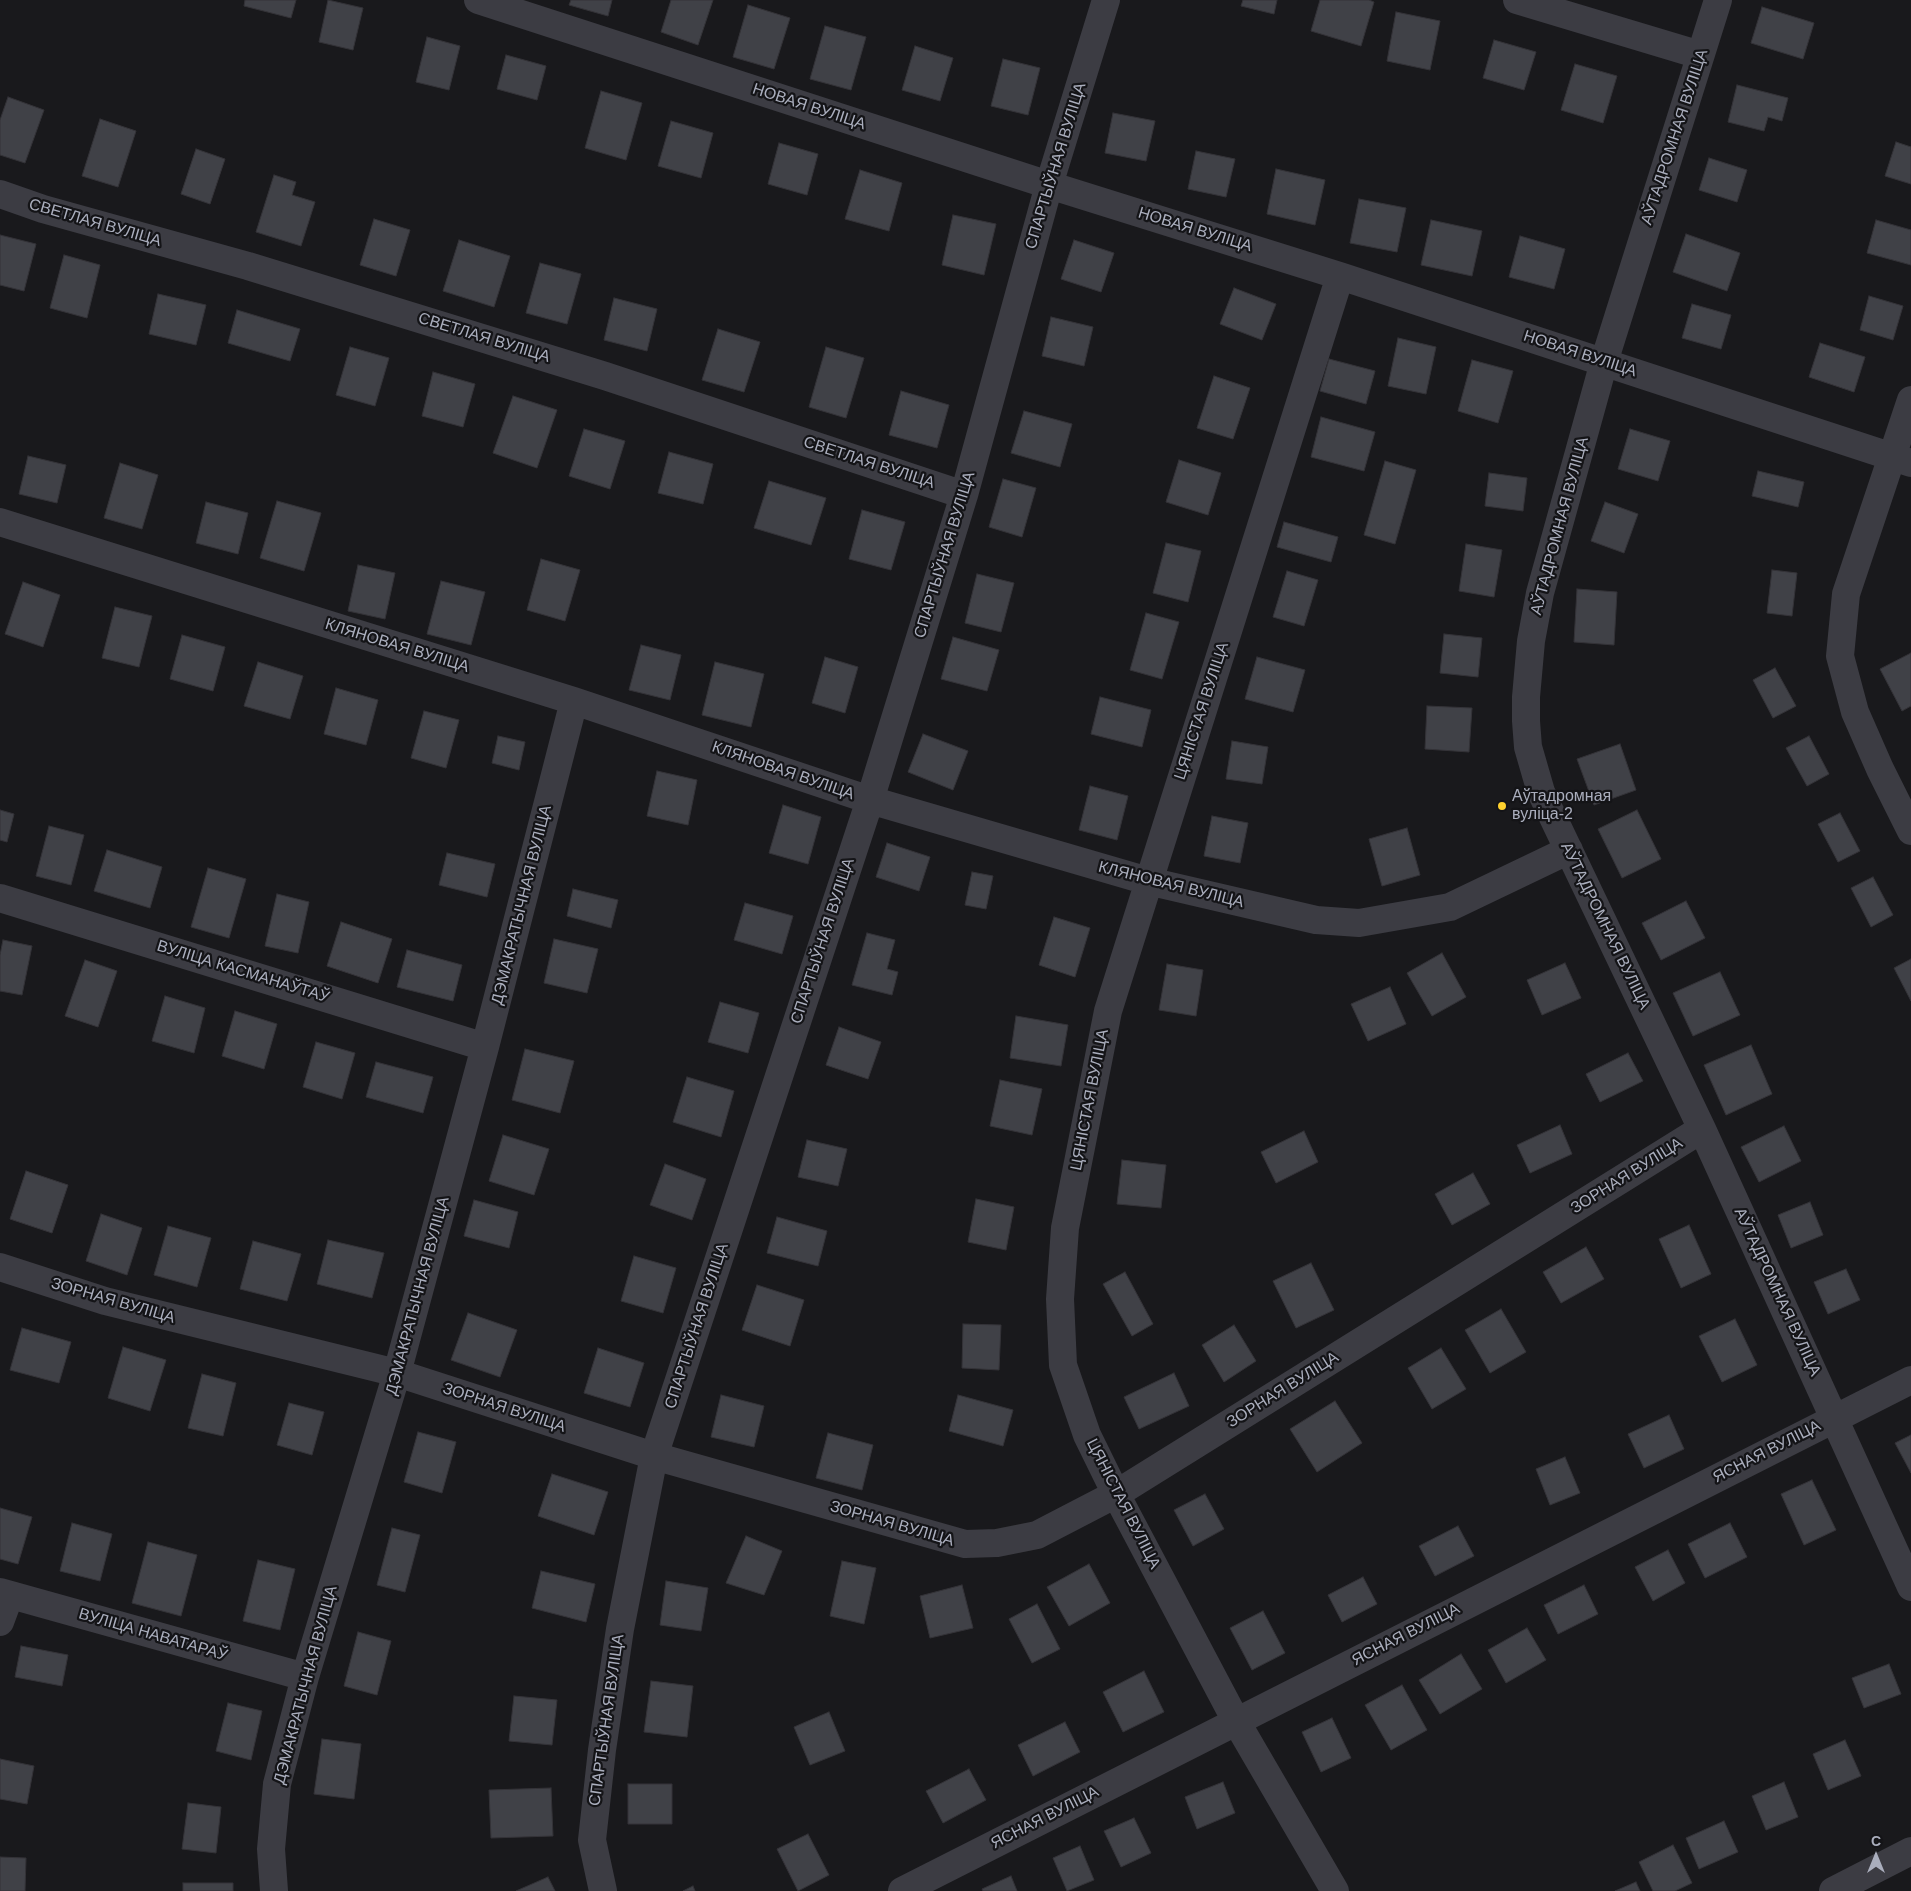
<!DOCTYPE html>
<html>
<head>
<meta charset="utf-8">
<style>
  body { margin:0 }
  #map { position:relative; width:1911px; height:1891px; overflow:hidden; background:#19191c; font-family:Helvetica,sans-serif }
  canvas { display:block }
  .north { position:absolute; left:1851px; top:1831px; width:50px; height:50px; -webkit-text-stroke:4px #141417; paint-order:stroke; rotate:0deg; font-size:14px; font-weight:700; line-height:20px; text-align:center; color:#aaaebd }
  .north::after { content:''; display:block; margin:auto; width:18px; height:22px; background:#aaaebd; clip-path:polygon(50% 0,100% 100%,50% 72%,0 100%) }
</style>
</head>
<body>
<div id="map">
<canvas width="1911" height="1891"></canvas>
<div class="north">С</div>
</div>
<script>
const context = document.querySelector('canvas').getContext('2d');
context.lineJoin = 'round';
function fill(path, color) { context.fillStyle = color; context.fill(path, 'evenodd'); }
const toPath = rows => new Path2D(rows.map(r => 'M' + r).join(''));
function strokePath(path, color, width, dash) { context.strokeStyle = color; context.lineWidth = width; context.lineCap = dash ? 'butt' : 'round'; context.setLineDash(dash || []); context.stroke(path); }
function write(font, color, halo, rows, align = 'center') {
  context.font = font + ' Helvetica,sans-serif'; context.lineWidth = 4.5; context.setLineDash([]); context.textBaseline = 'middle'; context.strokeStyle = halo; context.fillStyle = color; for (const [text, x, y, turn = 0] of rows) {
    context.save(); context.translate(x, y); context.rotate((+turn || 0) * Math.PI / 180); context.textAlign = isNaN(turn) ? turn : align; if (halo) context.strokeText(text, 0, 0); context.fillText(text, 0, 0); context.restore();
  }
}
const building = toPath([
  [245,0,296,0,291,18,244,6,245,0],
  [328,0,363,8,353,50,319,42,328,0],
  [571,0,612,0,608,16,569,5,571,0],
  [671,0,713,0,698,45,661,32,671,0],
  [1243,0,1277,0,1274,14,1241,6,1243,0],
  [1320,0,1369,0,1374,2,1361,46,1311,31,1320,0],
  [748,5,790,18,774,69,733,57,748,5],
  [1762,7,1814,23,1803,59,1751,43,1762,7],
  [1396,12,1440,21,1430,70,1387,61,1396,12],
  [825,26,866,37,851,90,810,79,825,26],
  [427,37,460,46,449,90,416,82,427,37],
  [1494,40,1536,52,1524,90,1483,78,1494,40],
  [915,46,953,58,940,101,902,90,915,46],
  [506,55,546,66,537,100,497,89,506,55],
  [1003,59,1040,68,1028,115,991,106,1003,59],
  [1575,64,1617,76,1603,123,1561,110,1575,64],
  [1737,85,1788,98,1782,121,1768,117,1764,131,1728,122,1737,85],
  [601,91,642,103,626,160,585,148,601,91],
  [8,97,44,110,25,163,0,155,0,120,8,97],
  [1113,113,1155,121,1146,161,1105,153,1113,113],
  [100,119,136,131,118,187,82,176,100,119],
  [671,121,713,133,701,178,658,166,671,121],
  [1896,142,1911,147,1911,184,1885,176,1896,142],
  [779,143,818,154,807,195,768,184,779,143],
  [196,149,225,159,210,204,181,194,196,149],
  [1196,151,1235,159,1226,197,1188,189,1196,151],
  [1709,158,1747,170,1737,202,1699,190,1709,158],
  [1276,169,1325,180,1315,225,1267,214,1276,169],
  [860,170,902,183,889,231,845,219,860,170],
  [274,175,296,182,292,195,315,202,301,246,256,232,274,175],
  [1359,199,1406,208,1397,252,1350,243,1359,199],
  [953,215,996,224,984,275,942,265,953,215],
  [374,219,410,230,396,276,360,265,374,219],
  [1431,220,1482,231,1472,276,1421,265,1431,220],
  [1876,220,1911,230,1911,265,1867,253,1876,220],
  [1686,234,1740,253,1727,291,1673,272,1686,234],
  [0,235,36,244,24,291,0,285,0,235],
  [1520,236,1565,249,1554,289,1509,277,1520,236],
  [459,240,510,256,494,307,443,291,459,240],
  [1074,240,1114,253,1101,292,1061,279,1074,240],
  [64,255,100,265,87,318,50,308,64,255],
  [540,263,581,274,567,324,526,313,540,263],
  [1234,288,1276,304,1262,340,1220,324,1234,288],
  [158,294,206,305,196,345,149,334,158,294],
  [1869,296,1903,306,1893,340,1860,330,1869,296],
  [614,298,657,309,647,351,604,340,614,298],
  [1692,304,1731,315,1721,349,1682,338,1692,304],
  [237,310,300,329,290,361,228,343,237,310],
  [1051,317,1093,327,1084,366,1042,356,1051,317],
  [718,329,760,342,744,392,702,380,718,329],
  [1398,338,1436,347,1426,394,1388,386,1398,338],
  [1820,343,1865,357,1854,392,1809,377,1820,343],
  [350,347,389,358,375,406,336,395,350,347],
  [826,347,864,358,846,418,809,407,826,347],
  [1329,359,1375,371,1366,404,1320,391,1329,359],
  [1472,360,1513,371,1498,423,1458,411,1472,360],
  [433,372,475,384,463,427,422,416,433,372],
  [1214,376,1250,388,1233,439,1197,428,1214,376],
  [901,391,949,405,937,448,889,435,901,391],
  [513,396,557,410,537,468,493,453,513,396],
  [1024,411,1072,424,1060,467,1011,453,1024,411],
  [1321,417,1375,432,1364,471,1311,457,1321,417],
  [584,429,625,441,610,489,569,476,584,429],
  [1630,429,1670,441,1658,481,1618,469,1630,429],
  [669,452,713,464,703,504,658,493,669,452],
  [28,456,66,465,57,503,19,494,28,456],
  [1179,460,1221,473,1208,515,1166,502,1179,460],
  [1385,461,1416,470,1395,544,1364,535,1385,461],
  [120,463,158,475,142,529,104,518,120,463],
  [1758,471,1804,482,1798,507,1752,496,1758,471],
  [1489,473,1527,478,1523,511,1485,506,1489,473],
  [1003,479,1036,488,1022,537,989,527,1003,479],
  [769,481,826,498,811,545,754,528,769,481],
  [277,501,321,513,304,571,260,558,277,501],
  [206,502,248,513,238,554,196,543,206,502],
  [1605,502,1638,514,1624,553,1591,541,1605,502],
  [862,510,905,522,891,570,849,559,862,510],
  [1284,522,1338,537,1331,562,1277,547,1284,522],
  [1166,543,1201,551,1188,602,1153,593,1166,543],
  [1466,544,1502,550,1494,597,1459,591,1466,544],
  [541,559,580,570,565,621,527,610,541,559],
  [358,565,395,573,385,619,348,611,358,565],
  [1772,570,1797,573,1792,616,1767,613,1772,570],
  [1287,571,1318,580,1304,626,1273,617,1287,571],
  [977,574,1014,583,1001,632,965,623,977,574],
  [441,581,485,592,471,645,427,634,441,581],
  [23,582,60,595,43,647,5,634,23,582],
  [1577,589,1617,592,1614,645,1574,642,1577,589],
  [115,607,152,616,139,667,102,658,115,607],
  [1146,613,1179,622,1162,679,1130,670,1146,613],
  [1444,634,1482,638,1478,677,1440,673,1444,634],
  [182,635,225,647,213,691,170,679,182,635],
  [953,637,999,650,987,691,941,679,953,637],
  [641,645,681,655,670,700,629,690,641,645],
  [1911,653,1911,706,1902,711,1880,669,1911,653],
  [825,657,858,667,845,713,812,703,825,657],
  [1257,657,1305,670,1293,712,1245,699,1257,657],
  [258,662,303,676,290,719,244,706,258,662],
  [715,662,764,674,751,727,702,715,715,662],
  [1775,668,1796,706,1773,718,1753,680,1775,668],
  [336,688,378,700,366,745,324,734,336,688],
  [1100,697,1151,710,1142,747,1091,734,1100,697],
  [1427,706,1472,708,1469,752,1425,749,1427,706],
  [424,711,459,720,446,768,411,758,424,711],
  [923,734,968,751,953,790,908,772,923,734],
  [498,736,525,742,519,770,492,763,498,736],
  [1809,736,1829,774,1807,786,1786,748,1809,736],
  [1232,741,1268,747,1262,784,1226,779,1232,741],
  [1620,744,1636,790,1594,805,1577,759,1620,744],
  [657,771,697,780,688,825,647,816,657,771],
  [1090,786,1128,796,1117,840,1079,830,1090,786],
  [783,805,821,817,808,864,769,853,783,805],
  [0,810,14,814,7,842,0,840,0,810],
  [1637,810,1661,859,1622,878,1598,829,1637,810],
  [1840,813,1860,851,1838,862,1818,824,1840,813],
  [1212,816,1248,823,1240,863,1204,856,1212,816],
  [49,826,84,835,71,885,36,876,49,826],
  [1407,828,1420,875,1382,886,1369,839,1407,828],
  [887,843,930,857,919,891,876,877,887,843],
  [107,850,162,867,150,908,94,891,107,850],
  [447,853,495,864,487,897,439,885,447,853],
  [208,868,246,879,229,938,191,927,208,868],
  [972,872,993,876,986,909,965,905,972,872],
  [1873,877,1893,915,1871,927,1851,888,1873,877],
  [573,889,618,900,611,928,567,916,573,889],
  [277,894,309,902,298,953,265,946,277,894],
  [1686,901,1705,938,1661,960,1642,923,1686,901],
  [745,903,793,916,782,954,734,940,745,903],
  [1054,917,1090,928,1075,977,1039,965,1054,917],
  [341,922,392,939,378,983,327,966,341,922],
  [867,933,895,940,887,969,898,972,892,995,852,985,867,933],
  [554,939,598,949,587,993,544,983,554,939],
  [3,940,32,946,22,995,0,991,0,955,3,940],
  [407,950,462,965,453,1001,397,987,407,950],
  [1442,953,1466,997,1432,1016,1407,973,1442,953],
  [1911,959,1911,1001,1894,968,1911,959],
  [85,960,117,971,98,1027,65,1016,85,960],
  [1565,963,1581,998,1542,1015,1527,980,1565,963],
  [1167,964,1203,970,1196,1016,1159,1010,1167,964],
  [1720,972,1740,1015,1693,1036,1673,993,1720,972],
  [1390,987,1406,1024,1368,1041,1351,1004,1390,987],
  [165,996,205,1008,194,1053,152,1041,165,996],
  [720,1002,759,1013,748,1053,708,1042,720,1002],
  [235,1011,277,1024,264,1069,222,1056,235,1011],
  [1016,1016,1068,1025,1061,1066,1010,1058,1016,1016],
  [839,1027,881,1042,868,1079,826,1065,839,1027],
  [316,1042,355,1053,342,1099,303,1087,316,1042],
  [1751,1045,1772,1094,1726,1115,1704,1065,1751,1045],
  [525,1049,574,1061,560,1113,512,1100,525,1049],
  [1628,1053,1643,1081,1600,1102,1586,1074,1628,1053],
  [376,1062,433,1077,423,1113,366,1097,376,1062],
  [687,1077,734,1091,721,1137,673,1122,687,1077],
  [1000,1080,1042,1089,1032,1135,990,1126,1000,1080],
  [1560,1125,1572,1154,1530,1173,1517,1145,1560,1125],
  [1784,1126,1801,1161,1759,1182,1741,1147,1784,1126],
  [1304,1131,1318,1162,1276,1183,1261,1152,1304,1131],
  [503,1135,549,1149,534,1195,489,1181,503,1135],
  [807,1140,847,1149,838,1186,798,1177,807,1140],
  [1122,1160,1166,1165,1161,1208,1117,1204,1122,1160],
  [665,1164,706,1179,692,1220,650,1205,665,1164],
  [26,1171,68,1185,52,1233,10,1219,26,1171],
  [1473,1173,1490,1204,1452,1225,1435,1194,1473,1173],
  [976,1199,1014,1207,1006,1250,968,1242,976,1199],
  [474,1200,518,1212,509,1248,464,1236,474,1200],
  [1810,1202,1823,1235,1791,1248,1778,1215,1810,1202],
  [101,1214,142,1228,127,1275,86,1261,101,1214],
  [777,1217,827,1231,818,1266,767,1253,777,1217],
  [1689,1225,1711,1274,1681,1288,1659,1239,1689,1225],
  [168,1226,211,1238,197,1287,154,1275,168,1226],
  [328,1240,384,1253,372,1298,317,1284,328,1240],
  [253,1241,301,1254,287,1301,240,1289,253,1241],
  [1586,1247,1604,1279,1561,1303,1543,1272,1586,1247],
  [634,1256,676,1268,663,1313,621,1301,634,1256],
  [1311,1263,1334,1310,1296,1328,1273,1281,1311,1263],
  [1846,1269,1860,1300,1828,1314,1814,1282,1846,1269],
  [1125,1272,1153,1324,1132,1336,1103,1284,1125,1272],
  [757,1285,804,1300,790,1346,742,1330,757,1285],
  [1501,1309,1526,1352,1490,1373,1465,1330,1501,1309],
  [468,1313,517,1330,500,1377,451,1360,468,1313],
  [1735,1319,1757,1365,1722,1382,1699,1336,1735,1319],
  [963,1324,1001,1325,999,1370,962,1368,963,1324],
  [1234,1325,1256,1361,1224,1382,1202,1345,1234,1325],
  [22,1328,71,1342,59,1383,10,1370,22,1328],
  [123,1347,166,1360,150,1411,108,1398,123,1347],
  [598,1348,644,1363,630,1407,584,1393,598,1348],
  [1441,1348,1466,1389,1432,1409,1408,1368,1441,1348],
  [1174,1373,1189,1406,1139,1429,1124,1397,1174,1373],
  [202,1374,236,1383,223,1436,188,1428,202,1374],
  [721,1395,764,1406,754,1447,711,1437,721,1395],
  [958,1395,1013,1410,1003,1446,949,1431,958,1395],
  [1335,1401,1362,1443,1317,1472,1290,1429,1335,1401],
  [289,1403,324,1412,312,1455,277,1445,289,1403],
  [1669,1415,1684,1449,1644,1468,1628,1434,1669,1415],
  [418,1432,456,1442,442,1493,404,1482,418,1432],
  [828,1433,873,1445,862,1490,816,1478,828,1433],
  [1911,1435,1911,1473,1895,1443,1911,1435],
  [1565,1457,1580,1493,1550,1505,1536,1469,1565,1457],
  [552,1474,608,1492,594,1535,538,1516,552,1474],
  [1812,1480,1836,1530,1804,1545,1781,1494,1812,1480],
  [1205,1494,1224,1529,1193,1546,1174,1510,1205,1494],
  [0,1508,32,1517,18,1564,0,1559,0,1508],
  [72,1523,112,1534,100,1581,60,1571,72,1523],
  [1730,1523,1747,1557,1705,1578,1688,1544,1730,1523],
  [1458,1526,1474,1556,1435,1576,1419,1546,1458,1526],
  [392,1528,420,1535,405,1592,377,1585,392,1528],
  [746,1536,782,1551,764,1595,726,1583,746,1536],
  [148,1542,197,1555,181,1616,132,1603,148,1542],
  [1668,1550,1685,1583,1653,1601,1635,1567,1668,1550],
  [258,1560,295,1569,280,1630,243,1621,258,1560],
  [842,1561,876,1568,864,1624,830,1616,842,1561],
  [1089,1564,1110,1603,1069,1626,1047,1587,1089,1564],
  [541,1571,595,1584,586,1622,532,1608,541,1571],
  [1363,1577,1377,1604,1342,1622,1328,1595,1363,1577],
  [666,1581,708,1588,701,1631,660,1625,666,1581],
  [962,1585,973,1628,930,1638,920,1596,962,1585],
  [1584,1585,1598,1614,1558,1634,1544,1605,1584,1585],
  [1037,1604,1060,1649,1032,1663,1009,1619,1037,1604],
  [1263,1611,1285,1653,1252,1670,1230,1628,1263,1611],
  [1527,1628,1546,1660,1506,1683,1488,1650,1527,1628],
  [358,1632,391,1641,377,1695,344,1686,358,1632],
  [21,1646,68,1655,62,1686,15,1677,21,1646],
  [1461,1654,1482,1689,1440,1714,1419,1680,1461,1654],
  [1889,1664,1901,1694,1864,1708,1852,1678,1889,1664],
  [1144,1671,1164,1712,1123,1732,1103,1692,1144,1671],
  [651,1681,693,1686,687,1737,644,1732,651,1681],
  [1402,1685,1427,1730,1391,1750,1365,1705,1402,1685],
  [514,1696,557,1700,552,1745,509,1741,514,1696],
  [228,1703,262,1711,251,1760,216,1751,228,1703],
  [829,1712,845,1751,810,1765,794,1727,829,1712],
  [1332,1718,1351,1758,1321,1772,1302,1732,1332,1718],
  [1065,1722,1080,1752,1033,1776,1018,1745,1065,1722],
  [322,1739,361,1744,354,1799,314,1794,322,1739],
  [1845,1740,1861,1776,1828,1790,1813,1754,1845,1740],
  [0,1759,34,1766,27,1804,0,1799,0,1759],
  [969,1769,986,1800,943,1823,926,1791,969,1769],
  [1223,1782,1235,1813,1197,1829,1185,1797,1223,1782],
  [1784,1782,1798,1817,1766,1830,1752,1796,1784,1782],
  [628,1784,672,1784,672,1824,628,1824,628,1784],
  [551,1788,553,1836,491,1838,489,1790,551,1788],
  [188,1803,221,1807,216,1853,182,1849,188,1803],
  [1134,1818,1151,1853,1121,1867,1104,1831,1134,1818],
  [1724,1821,1738,1852,1699,1869,1686,1838,1724,1821],
  [808,1834,829,1875,798,1891,777,1849,808,1834],
  [1673,1845,1692,1883,1675,1891,1653,1891,1639,1862,1673,1845],
  [1080,1846,1094,1880,1067,1891,1053,1858,1080,1846],
  [0,1857,26,1858,25,1891,0,1891,0,1857],
  [1011,1876,1017,1891,983,1891,982,1889,1011,1876],
  [548,1877,555,1891,516,1891,548,1877],
  [1636,1882,1640,1891,1615,1891,1636,1882],
  [183,1883,233,1883,233,1891,183,1891,183,1883],
  [693,1886,695,1891,683,1891,693,1886]
]);
fill(building, '#404147');
strokePath(building, '#343338', 1);
strokePath(toPath([
  [478,0,1049,185,1340,276,1911,463],
  [1517,0,1700,55],
  [1718,0,1604,362,1540,593,1531,641,1526,697,1526,721,1528,747,1541,792,1549,809,1702,1129,1911,1587],
  [0,194,43,209,248,266,605,376,964,495],
  [1911,400,1846,594,1840,656,1855,712,1880,769,1911,831],
  [0,522,574,701,870,800,1148,881,1316,920,1359,923,1450,907,1569,850],
  [0,898,485,1047],
  [0,1267,105,1301,397,1373,654,1456,965,1544,997,1543,1037,1535,1116,1494,1702,1129],
  [0,1592,305,1677],
  [0,1622,10,1595],
  [274,1891,271,1849,277,1784,305,1677,397,1373,485,1047,574,701],
  [603,1891,592,1840,602,1750,620,1629,654,1456,870,800,964,495,1049,185,1106,0],
  [902,1891,1911,1380],
  [1335,1891,1236,1721,1116,1494,1087,1435,1063,1365,1060,1299,1065,1228,1108,1011,1340,276],
  [1833,1891,1911,1851]
]), '#3c3c43', 28);
for (const [x, y, r, color] of [
  [1502,806,5,"#ffd12e"]
]) { const dot = new Path2D(); dot.arc(x, y, r, 0, 2 * Math.PI); context.fillStyle = color; context.fill(dot); strokePath(dot, '#141417', 2); }
write('16px', '#aaaebd', '#141417', [
  ["НОВАЯ ВУЛІЦА",809,107,18],
  ["АЎТАДРОМНАЯ ВУЛІЦА",1675,137,-72],
  ["СПАРТЫЎНАЯ ВУЛІЦА",1056,166,-73],
  ["СВЕТЛАЯ ВУЛІЦА",95,223,16],
  ["НОВАЯ ВУЛІЦА",1195,230,17],
  ["СВЕТЛАЯ ВУЛІЦА",484,338,17],
  ["НОВАЯ ВУЛІЦА",1580,354,18],
  ["СВЕТЛАЯ ВУЛІЦА",869,463,18],
  ["АЎТАДРОМНАЯ ВУЛІЦА",1560,526,-75],
  ["СПАРТЫЎНАЯ ВУЛІЦА",945,555,-73],
  ["КЛЯНОВАЯ ВУЛІЦА",397,646,17],
  ["ЦЯНІСТАЯ ВУЛІЦА",1202,711,-72],
  ["КЛЯНОВАЯ ВУЛІЦА",783,771,19],
  ["КЛЯНОВАЯ ВУЛІЦА",1171,885,14],
  ["ДЭМАКРАТЫЧНАЯ ВУЛІЦА",522,905,-76],
  ["АЎТАДРОМНАЯ ВУЛІЦА",1605,926,64],
  ["СПАРТЫЎНАЯ ВУЛІЦА",823,941,-72],
  ["ВУЛІЦА КАСМАНАЎТАЎ",243,972,17],
  ["ЦЯНІСТАЯ ВУЛІЦА",1090,1100,-79],
  ["ЗОРНАЯ ВУЛІЦА",1627,1176,-32],
  ["АЎТАДРОМНАЯ ВУЛІЦА",1777,1292,65],
  ["ДЭМАКРАТЫЧНАЯ ВУЛІЦА",418,1296,-75],
  ["ЗОРНАЯ ВУЛІЦА",113,1301,16],
  ["СПАРТЫЎНАЯ ВУЛІЦА",697,1326,-72],
  ["ЗОРНАЯ ВУЛІЦА",1283,1390,-32],
  ["ЗОРНАЯ ВУЛІЦА",504,1408,18],
  ["ЯСНАЯ ВУЛІЦА",1767,1452,-27],
  ["ЦЯНІСТАЯ ВУЛІЦА",1123,1504,63],
  ["ЗОРНАЯ ВУЛІЦА",892,1524,16],
  ["ВУЛІЦА НАВАТАРАЎ",153,1635,16],
  ["ЯСНАЯ ВУЛІЦА",1406,1635,-27],
  ["ДЭМАКРАТЫЧНАЯ ВУЛІЦА",306,1685,-75],
  ["СПАРТЫЎНАЯ ВУЛІЦА",607,1720,-82],
  ["ЯСНАЯ ВУЛІЦА",1045,1818,-27]
]);
write('16px', '#aaaebd', '#141417', [
  ["Аўтадромная",1512,797],
  ["вуліца-2",1512,815]
], 'left');
</script>
</body>
</html>
